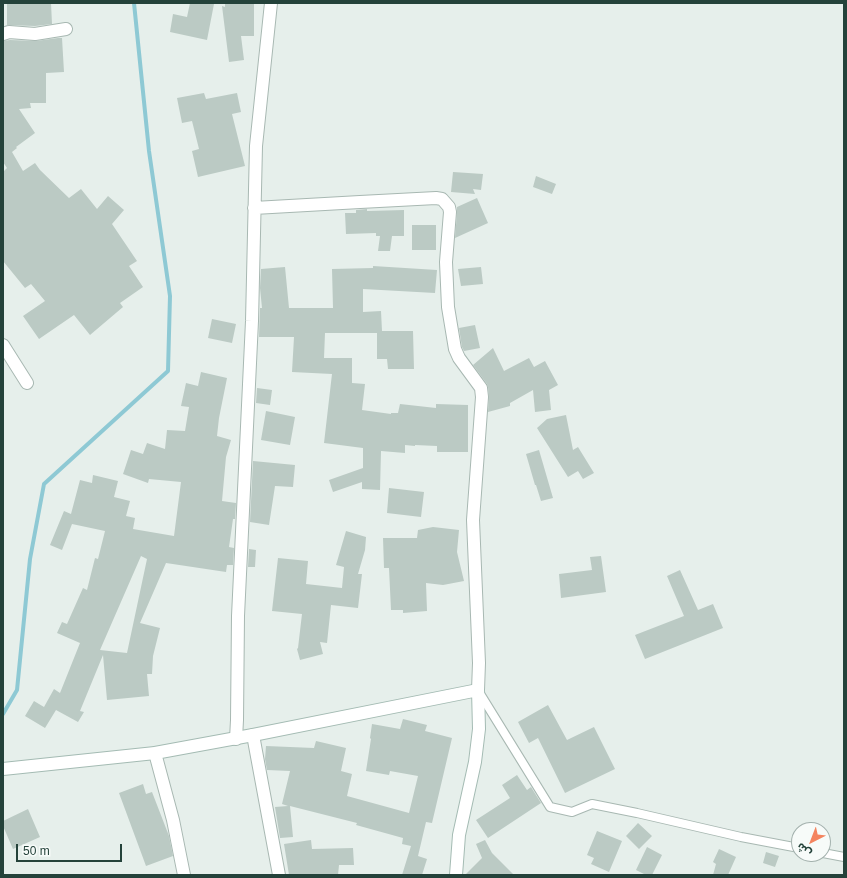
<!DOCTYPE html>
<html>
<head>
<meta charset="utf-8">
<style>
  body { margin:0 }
  #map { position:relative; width:847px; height:878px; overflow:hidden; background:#e6efeb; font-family:Helvetica,"Noto Sans Arabic",sans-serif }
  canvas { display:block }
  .frame { position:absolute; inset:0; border:4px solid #24423a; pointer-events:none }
  .north { position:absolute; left:791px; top:822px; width:40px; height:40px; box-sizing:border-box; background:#f7fbf9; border:1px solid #a3b1ad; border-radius:50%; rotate:222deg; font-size:11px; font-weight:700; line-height:16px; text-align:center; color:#24423a }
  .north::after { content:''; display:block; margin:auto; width:14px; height:18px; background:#f4845f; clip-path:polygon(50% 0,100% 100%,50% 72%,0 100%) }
  .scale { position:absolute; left:16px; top:844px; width:106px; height:18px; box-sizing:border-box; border:2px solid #24423a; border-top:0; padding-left:5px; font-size:12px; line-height:14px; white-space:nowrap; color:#24423a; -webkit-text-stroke:3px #f7fbf9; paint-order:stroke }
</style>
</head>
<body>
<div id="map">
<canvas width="847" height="878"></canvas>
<div class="frame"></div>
<div class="north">ش</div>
<div class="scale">50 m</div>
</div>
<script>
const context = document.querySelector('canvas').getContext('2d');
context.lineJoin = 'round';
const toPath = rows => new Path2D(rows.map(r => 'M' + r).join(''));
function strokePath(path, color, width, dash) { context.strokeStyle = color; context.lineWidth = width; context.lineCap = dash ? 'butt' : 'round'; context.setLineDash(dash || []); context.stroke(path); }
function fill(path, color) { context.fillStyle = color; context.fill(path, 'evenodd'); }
strokePath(toPath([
  [3,714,17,690,30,559,44,484,168,371,170,296,149,151,134,3]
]), '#8ec9d4', 4);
fill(toPath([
  [7,3,51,3,52,24,35,26,7,25],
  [190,3,207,3,214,4,207,40,170,32,173,14,187,17],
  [225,3,254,3,254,36,241,36,244,60,229,62,222,6,225,7],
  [58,38,62,38,64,72,46,73,46,103,30,103,31,108,19,109,35,133,16,147,17,148,12,152,23,171,35,163,40,170,69,198,81,189,97,209,108,196,124,210,112,224,137,261,129,266,143,287,120,303,123,307,90,335,74,315,39,339,23,316,45,301,31,284,25,288,3,261,3,172,7,168,3,162,3,41,10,40,36,41],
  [204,93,206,99,237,93,241,112,232,114,245,166,198,177,192,151,199,149,192,121,182,123,177,98],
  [453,172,483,174,481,190,473,189,475,194,451,192],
  [536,176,556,184,552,194,533,187],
  [477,198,488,223,455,238,457,213,457,207],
  [367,209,367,211,404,210,404,236,392,236,390,251,378,251,380,236,376,236,376,233,346,234,345,213,356,213,356,210],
  [412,225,436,225,436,250,412,250],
  [373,266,437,270,435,293,363,289,363,312,381,311,382,331,413,331,414,369,388,369,387,359,377,359,377,333,325,333,324,358,352,358,352,383,365,384,362,410,391,414,391,413,398,413,400,404,436,408,436,404,468,405,468,452,437,452,437,446,415,445,415,446,405,445,405,453,381,451,380,490,362,489,362,482,333,492,329,480,363,468,363,448,324,443,332,374,292,372,294,337,259,337,260,308,262,308,260,288,261,269,285,267,289,308,333,308,332,269,373,268],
  [481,267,483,284,461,286,458,269],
  [212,319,236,324,232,343,208,338],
  [475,325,480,348,464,351,462,347,459,328],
  [493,348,504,371,529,358,534,367,545,361,558,385,549,390,551,410,535,412,533,390,510,403,510,406,488,412,489,397,488,387,487,384,473,365],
  [201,372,227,378,219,418,217,436,231,440,226,457,222,501,236,503,235,519,233,519,229,547,234,548,233,565,227,565,226,572,166,563,140,623,160,628,153,656,152,674,147,674,149,696,107,700,103,655,80,711,84,712,78,722,56,710,45,728,25,716,34,701,44,707,54,689,60,693,80,643,57,633,62,622,67,624,83,588,87,590,95,558,98,559,105,531,72,524,62,550,50,545,64,511,71,514,80,480,92,483,93,475,118,481,114,497,130,501,126,516,135,518,133,529,174,536,181,482,149,479,148,483,123,474,131,450,143,454,147,443,165,449,167,430,185,431,189,407,181,406,186,383,198,386],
  [141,556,147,559,127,653,100,650],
  [257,388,272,390,270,405,256,403],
  [266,411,295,417,290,445,261,440],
  [566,415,573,450,578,447,594,473,583,479,578,471,568,477,537,428,547,419],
  [539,450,553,498,541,501,536,485,535,485,526,454],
  [253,461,295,465,293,487,275,486,269,525,250,522],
  [389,488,424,492,421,517,387,513],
  [433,527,459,530,457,552,464,581,443,585,426,583,427,611,403,613,403,610,391,610,389,568,384,568,383,538,417,538,418,530],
  [346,531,366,537,365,550,358,574,362,574,358,608,331,605,327,643,320,642,323,654,300,660,297,649,298,648,302,614,272,611,278,558,308,561,306,584,342,588,344,567,336,565],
  [249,549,256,550,255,567,248,567],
  [601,556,606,592,561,598,559,574,592,570,590,557],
  [680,570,698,610,713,604,723,628,645,659,635,635,684,616,667,576],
  [548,705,567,740,594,727,615,769,565,793,538,738,529,743,518,722],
  [403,719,427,725,425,731,452,738,432,823,426,822,418,856,427,859,422,875,402,875,411,846,402,844,403,838,356,825,357,823,290,806,293,837,280,838,275,807,288,806,282,804,290,771,267,770,265,759,266,746,314,748,316,741,346,748,341,771,352,774,347,796,409,813,418,776,390,771,389,775,366,771,371,739,370,738,372,724,400,729],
  [517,775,527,790,531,787,541,803,488,838,476,820,510,798,502,785],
  [143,784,146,794,152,792,169,836,173,856,146,866,119,793],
  [28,809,40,837,13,849,3,826,3,821],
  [638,823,652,836,639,849,626,836],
  [597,831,622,841,609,872,591,864,594,858,587,855],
  [311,840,312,849,353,848,354,865,339,865,338,875,289,875,284,844],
  [485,840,492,853,514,875,465,875,482,858,476,844],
  [647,847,662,855,652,875,646,875,636,870],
  [719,849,736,857,728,875,713,875,716,864,713,862],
  [766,852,779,856,775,867,763,863]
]), '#bbcac4');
const service = toPath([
  [479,692,550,807,572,812,592,804,637,813,741,837,799,848],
  [823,853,844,857]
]);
const minor = toPath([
  [3,34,9,32,35,34,66,29],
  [254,208,360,202,436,198,442,199,449,207,450,212,446,262,448,307,455,349,459,358,481,388,482,397,473,520,479,663,478,690],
  [3,345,27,383],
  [236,739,237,720,238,616,252,321,256,146,271,3],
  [155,753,173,820,184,875]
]);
const tertiary = toPath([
  [253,735,279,875]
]);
const secondary = toPath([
  [3,769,155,753,253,735,478,690,479,729,475,762,459,835,456,875]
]);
strokePath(service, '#a8b8b2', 10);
strokePath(minor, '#a8b8b2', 14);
strokePath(tertiary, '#a8b8b2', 14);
strokePath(secondary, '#a4bbb3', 14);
strokePath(service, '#fff', 8);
strokePath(minor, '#fff', 12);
strokePath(tertiary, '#fff', 12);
strokePath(secondary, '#fff', 12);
</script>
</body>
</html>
